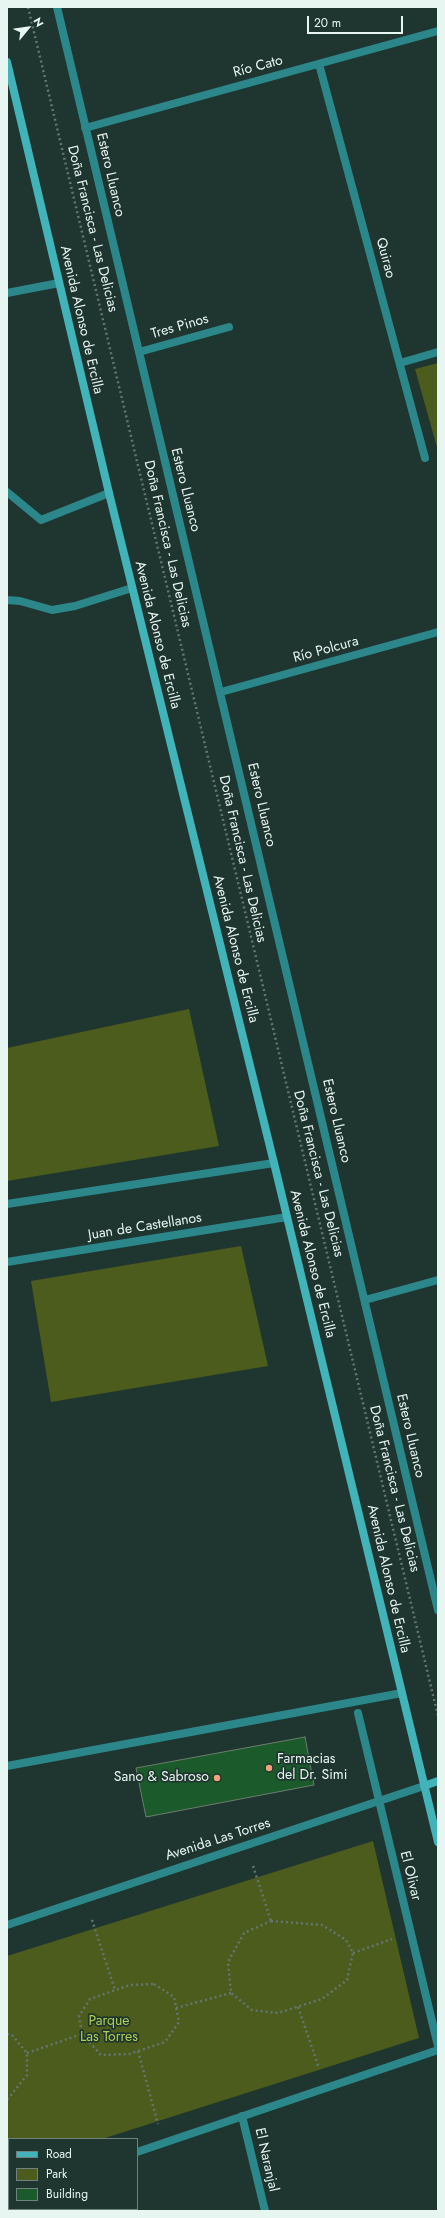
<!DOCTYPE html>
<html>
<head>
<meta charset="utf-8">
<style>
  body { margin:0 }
  #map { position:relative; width:445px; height:2218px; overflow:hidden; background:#1f352f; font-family:Jost,sans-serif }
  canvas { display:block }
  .frame { position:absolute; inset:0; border:8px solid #e8f6f1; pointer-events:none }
  .legend { position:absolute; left:8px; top:2138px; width:130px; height:72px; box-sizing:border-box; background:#1f352f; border:1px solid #6f827d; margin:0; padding:5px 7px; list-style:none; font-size:12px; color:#e8f6f1 }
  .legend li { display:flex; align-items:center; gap:8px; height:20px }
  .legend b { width:20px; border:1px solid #6f827d }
  .north { position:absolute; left:8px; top:8px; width:40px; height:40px; -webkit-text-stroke:3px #1f352f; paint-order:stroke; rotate:61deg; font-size:11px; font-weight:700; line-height:16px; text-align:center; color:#e8f6f1 }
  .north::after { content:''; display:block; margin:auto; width:14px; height:18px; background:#e8f6f1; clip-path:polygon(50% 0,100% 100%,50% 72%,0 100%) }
  .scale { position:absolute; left:307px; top:16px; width:96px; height:18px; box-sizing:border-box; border:2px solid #e8f6f1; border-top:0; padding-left:5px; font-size:12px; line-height:14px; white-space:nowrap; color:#e8f6f1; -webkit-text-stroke:3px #1f352f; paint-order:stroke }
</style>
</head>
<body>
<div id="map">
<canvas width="445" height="2218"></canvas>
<div class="frame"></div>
<ul class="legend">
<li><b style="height:5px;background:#41b3b9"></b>Road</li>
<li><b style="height:11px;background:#4c5c1c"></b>Park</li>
<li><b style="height:11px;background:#1b5a2a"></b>Building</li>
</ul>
<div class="north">N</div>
<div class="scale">20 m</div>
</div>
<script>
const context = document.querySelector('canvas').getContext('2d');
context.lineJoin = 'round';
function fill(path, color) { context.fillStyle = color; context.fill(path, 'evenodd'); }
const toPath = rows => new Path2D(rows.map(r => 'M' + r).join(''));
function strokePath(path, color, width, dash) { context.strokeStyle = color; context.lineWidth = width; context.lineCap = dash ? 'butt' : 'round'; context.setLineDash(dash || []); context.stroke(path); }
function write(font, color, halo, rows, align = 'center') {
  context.font = font + ' Jost,sans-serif'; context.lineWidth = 3.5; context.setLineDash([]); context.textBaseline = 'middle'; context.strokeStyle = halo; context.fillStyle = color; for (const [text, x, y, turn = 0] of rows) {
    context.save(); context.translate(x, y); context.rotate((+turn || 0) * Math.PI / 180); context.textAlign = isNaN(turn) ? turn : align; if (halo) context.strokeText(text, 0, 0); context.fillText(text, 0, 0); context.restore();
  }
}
fill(toPath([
  [438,363,438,451,415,369],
  [189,1009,219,1146,7,1181,7,1048],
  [241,1246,268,1366,51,1402,31,1281],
  [373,1841,419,2038,102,2139,9,2139,9,2169,7,2169,7,1956]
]), '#4c5c1c');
const building = toPath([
  [305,1737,314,1785,146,1817,136,1768,305,1737]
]);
fill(building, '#1b5a2a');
strokePath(building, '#6c7d6e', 1);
strokePath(toPath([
  [28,7,438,1716],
  [253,1866,271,1921],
  [92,1920,115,1990],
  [271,1921,322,1925,346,1940,353,1953,347,1980,322,1999,278,2013,252,2010,231,1993,228,1962,244,1933,271,1921],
  [353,1953,392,1939],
  [154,1984,174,1997,179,2022,165,2042,129,2054,101,2055,82,2034,79,2016,90,1999,130,1985,154,1984],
  [298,2007,319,2068],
  [176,2008,231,1993],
  [7,2034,12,2035,27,2053,27,2075,7,2100],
  [138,2051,158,2124],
  [27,2053,82,2034]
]), '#637671', 2.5, [2, 3]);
strokePath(toPath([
  [7,492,41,520,109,493],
  [7,1766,402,1693]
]), '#2c878b', 8);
strokePath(toPath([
  [57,7,438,1610],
  [319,64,425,458],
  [85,128,438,31],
  [7,293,59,283],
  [139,352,229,327],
  [400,363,438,352],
  [7,600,20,601,52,610,75,606,132,588],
  [221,692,438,632],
  [7,1204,274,1163],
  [7,1262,287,1217],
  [365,1300,438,1280],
  [358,1713,438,2046],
  [7,1925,424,1786],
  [242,2116,265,2211],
  [137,2152,438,2050],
  [7,2196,9,2195],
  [60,2209,61,2211]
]), '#2c878b', 8);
strokePath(toPath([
  [7,62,109,493,274,1163,438,1842],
  [424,1786,438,1781]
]), '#41b3b9', 8);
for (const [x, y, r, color] of [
  [269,1768,4,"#f1a17d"],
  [217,1778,4,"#f1a17d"]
]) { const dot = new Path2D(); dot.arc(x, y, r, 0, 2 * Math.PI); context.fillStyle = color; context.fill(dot); strokePath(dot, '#1f352f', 1.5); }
write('14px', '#e8f6f1', '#1f352f', [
  ["Río Cato",258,67,-15],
  ["Estero Lluanco",110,175,77],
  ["Doña Francisca - Las Delicias",92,229,76],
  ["Quirao",385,258,75],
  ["Avenida Alonso de Ercilla",81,320,77],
  ["Tres Pinos",180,327,-16],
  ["Estero Lluanco",185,490,76],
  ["Doña Francisca - Las Delicias",167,544,77],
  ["Avenida Alonso de Ercilla",157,635,76],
  ["Río Polcura",326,650,-15],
  ["Estero Lluanco",261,805,77],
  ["Doña Francisca - Las Delicias",242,859,77],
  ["Avenida Alonso de Ercilla",235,949,76],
  ["Estero Lluanco",336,1121,77],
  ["Doña Francisca - Las Delicias",318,1174,76],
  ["Juan de Castellanos",145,1227,-9],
  ["Avenida Alonso de Ercilla",312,1264,76],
  ["Estero Lluanco",410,1436,77],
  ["Doña Francisca - Las Delicias",394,1489,76],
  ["Avenida Alonso de Ercilla",388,1579,77],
  ["Avenida Las Torres",218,1840,-18],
  ["El Olivar",410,1876,76],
  ["El Naranjal",266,2160,77]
]);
write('14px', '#e8f6f1', '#1f352f', [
  ["Farmacias",277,1760],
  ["del Dr. Simi",277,1776],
  ["Sano & Sabroso",209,1778,"right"]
], 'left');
write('14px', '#b1d154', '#1f352f', [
  ["Parque",109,2022],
  ["Las Torres",109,2038]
]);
</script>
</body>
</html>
